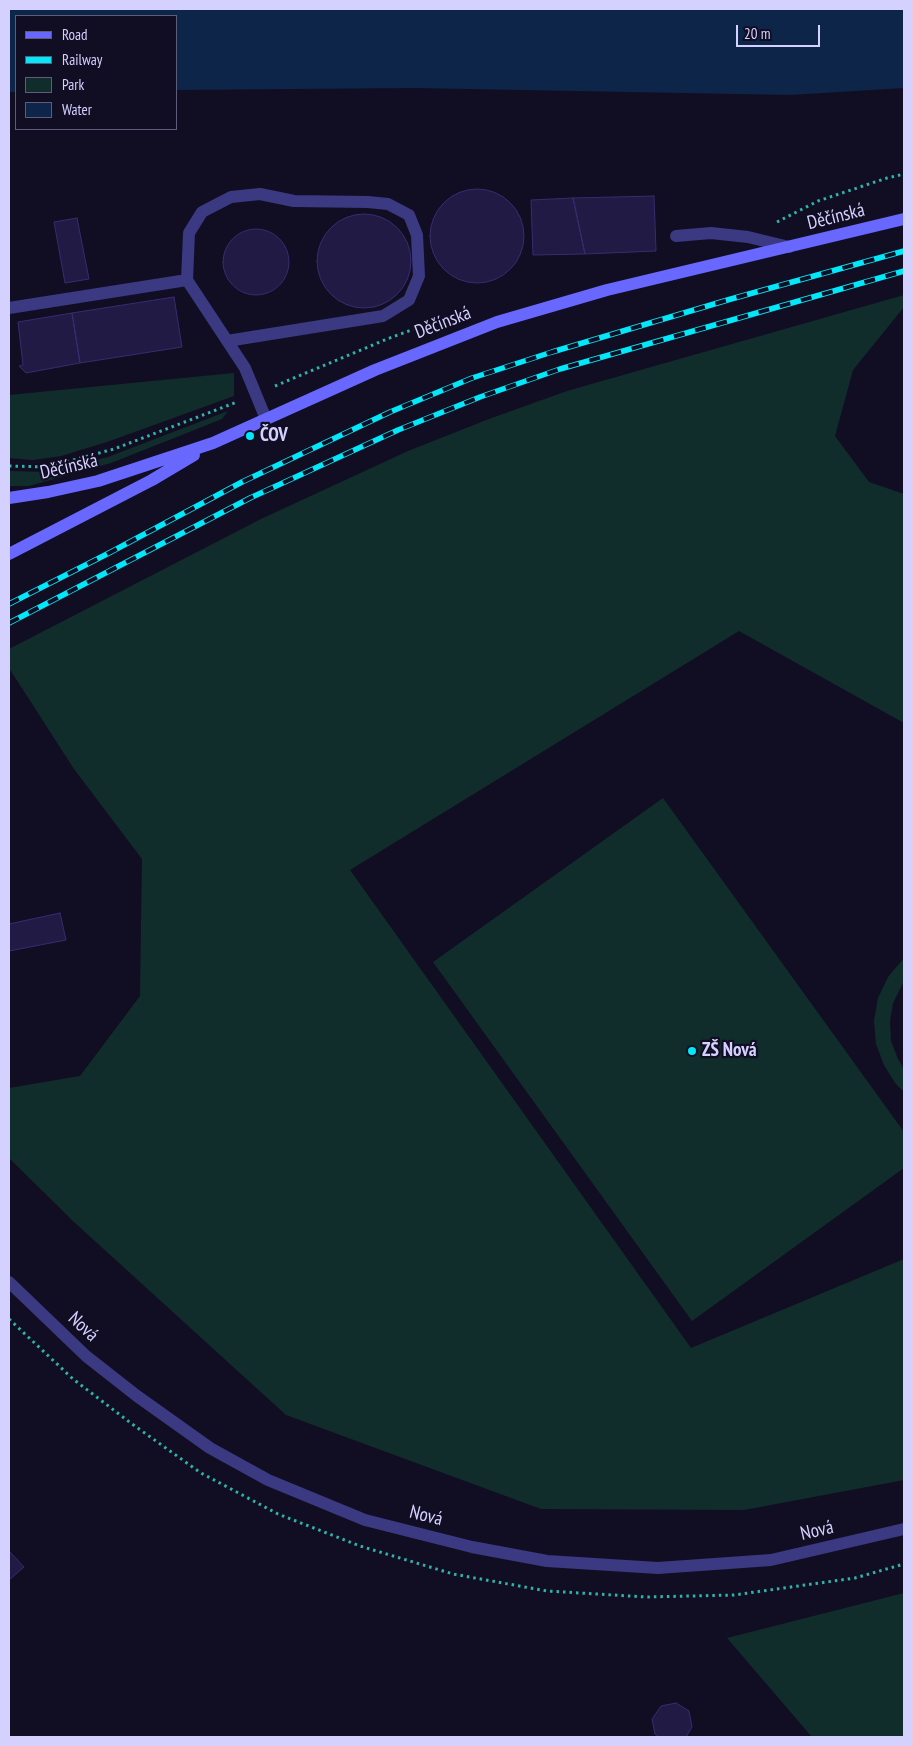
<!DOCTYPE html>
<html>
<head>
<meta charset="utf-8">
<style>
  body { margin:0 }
  #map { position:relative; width:913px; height:1746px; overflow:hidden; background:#110e23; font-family:"PT Sans Narrow",sans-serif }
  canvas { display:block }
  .frame { position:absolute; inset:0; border:10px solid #d4d0ff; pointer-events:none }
  .legend { position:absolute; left:15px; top:15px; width:162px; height:115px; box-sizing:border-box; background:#110e23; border:1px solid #5f5c7b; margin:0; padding:6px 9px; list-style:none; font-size:15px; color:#d4d0ff }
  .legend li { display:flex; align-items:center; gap:10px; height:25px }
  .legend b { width:25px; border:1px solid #5f5c7b }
  .scale { position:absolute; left:736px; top:25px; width:84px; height:22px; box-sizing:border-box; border:2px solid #d4d0ff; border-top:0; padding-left:6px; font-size:15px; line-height:18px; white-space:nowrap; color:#d4d0ff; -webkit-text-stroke:4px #110e23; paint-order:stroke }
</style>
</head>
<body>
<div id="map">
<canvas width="913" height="1746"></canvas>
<div class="frame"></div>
<ul class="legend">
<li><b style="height:6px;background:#6868fe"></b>Road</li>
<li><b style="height:6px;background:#02e7f9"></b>Railway</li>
<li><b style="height:14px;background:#112d2b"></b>Park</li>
<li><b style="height:14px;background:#0d2548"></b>Water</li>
</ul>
<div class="scale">20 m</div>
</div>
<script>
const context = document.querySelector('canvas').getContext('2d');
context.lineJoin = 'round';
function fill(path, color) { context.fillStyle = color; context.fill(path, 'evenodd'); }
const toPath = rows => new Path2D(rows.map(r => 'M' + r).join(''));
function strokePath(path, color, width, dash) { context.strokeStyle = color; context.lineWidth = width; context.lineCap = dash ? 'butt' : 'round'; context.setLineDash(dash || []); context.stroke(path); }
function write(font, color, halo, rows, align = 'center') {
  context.font = font + ' "PT Sans Narrow",sans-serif'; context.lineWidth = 4.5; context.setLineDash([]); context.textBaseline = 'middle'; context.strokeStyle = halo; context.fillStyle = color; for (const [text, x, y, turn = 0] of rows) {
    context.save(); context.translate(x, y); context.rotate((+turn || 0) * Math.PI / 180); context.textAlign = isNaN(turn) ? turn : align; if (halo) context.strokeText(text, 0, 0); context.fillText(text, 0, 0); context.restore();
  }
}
fill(toPath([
  [904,295,904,307,853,370,835,436,869,482,904,494,904,723,739,631,350,870,691,1348,904,1259,904,1480,744,1510,541,1509,286,1415,74,1222,9,1158,9,1088,80,1076,140,996,142,859,74,769,9,668,9,649,261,519,408,451,489,419,567,391],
  [234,373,234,396,107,442,61,456,33,460,9,458,9,395],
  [228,411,222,419,111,463,29,486,9,486,9,471,47,472,108,457],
  [663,798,904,1132,904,1168,692,1321,433,962],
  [904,958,904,981,893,1003,890,1021,891,1041,898,1059,904,1069,904,1092,895,1083,884,1065,876,1044,874,1021,878,998,888,977],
  [904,1593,904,1737,812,1737,727,1638]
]), '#112d2b');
fill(toPath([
  [9,9,904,9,904,88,790,95,415,88,176,90,176,16,16,16,16,92,9,92]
]), '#0d2548');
const building = toPath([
  '430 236a47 47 0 1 1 94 0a47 47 0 1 1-94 0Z',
  [654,196,656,251,585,254,573,198,654,196],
  [573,198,585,254,533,255,531,200,573,198],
  '317 261a47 47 0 1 1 94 0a47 47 0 1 1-94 0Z',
  [77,218,89,279,65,283,54,222,77,218],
  '223 262a33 33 0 1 1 66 0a33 33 0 1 1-66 0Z',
  [174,297,182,347,80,363,72,313,174,297],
  [72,313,80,363,26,373,19,366,23,365,18,322,72,313],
  [60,913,66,940,9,951,9,924,60,913],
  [9,1551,24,1567,9,1580,9,1551],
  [676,1703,689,1711,692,1727,686,1737,659,1737,655,1734,652,1719,661,1706,676,1703]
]);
fill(building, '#211a44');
strokePath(building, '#382c70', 1);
strokePath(toPath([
  [777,222,818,201,887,178,904,174],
  [275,386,387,339,436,321],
  [9,466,47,467,114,449,237,402],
  [9,1319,73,1379,132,1424,201,1473,278,1514,360,1546,453,1574,547,1591,646,1597,734,1595,855,1578,904,1564]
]), '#2fb4a8', 3, [2.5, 4]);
strokePath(toPath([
  [676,236,711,233,748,237,789,247],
  [9,308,187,280],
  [227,341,383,316,409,300,419,276,417,235,409,215,388,204,368,202,294,201,260,194,231,197,202,212,189,233,187,280,245,368,266,419]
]), '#3a3982', 12);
strokePath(toPath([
  [9,1282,86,1356,137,1396,210,1448,268,1480,365,1520,472,1547,547,1561,658,1568,771,1560,904,1529]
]), '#3a3982', 12);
strokePath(toPath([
  [9,498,48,492,98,481,213,443,375,370,497,322,607,290,904,219],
  [9,554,152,480,194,455]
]), '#6868fe', 12);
const rail = toPath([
  [9,604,109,553,242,482,390,412,472,378,552,352,731,299,904,251],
  [9,623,250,498,398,430,480,397,560,369,904,271]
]);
strokePath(rail, '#02e7f9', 5.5);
strokePath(rail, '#110e23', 4, [11]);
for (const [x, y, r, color] of [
  [250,436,5,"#02e7f9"],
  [692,1051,5,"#02e7f9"]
]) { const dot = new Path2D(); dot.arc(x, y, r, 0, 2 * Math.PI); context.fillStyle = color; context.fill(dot); strokePath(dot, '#110e23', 2); }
write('19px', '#d4d0ff', '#110e23', [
  ["Děčínská",836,217,-14],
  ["Děčínská",443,323,-21],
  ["Děčínská",69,467,-13],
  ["Nová",83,1327,43],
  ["Nová",426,1516,14],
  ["Nová",817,1531,-13]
]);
write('bold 19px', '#d4d0ff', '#110e23', [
  ["ČOV",260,436],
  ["ZŠ Nová",702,1051]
], 'left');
</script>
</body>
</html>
